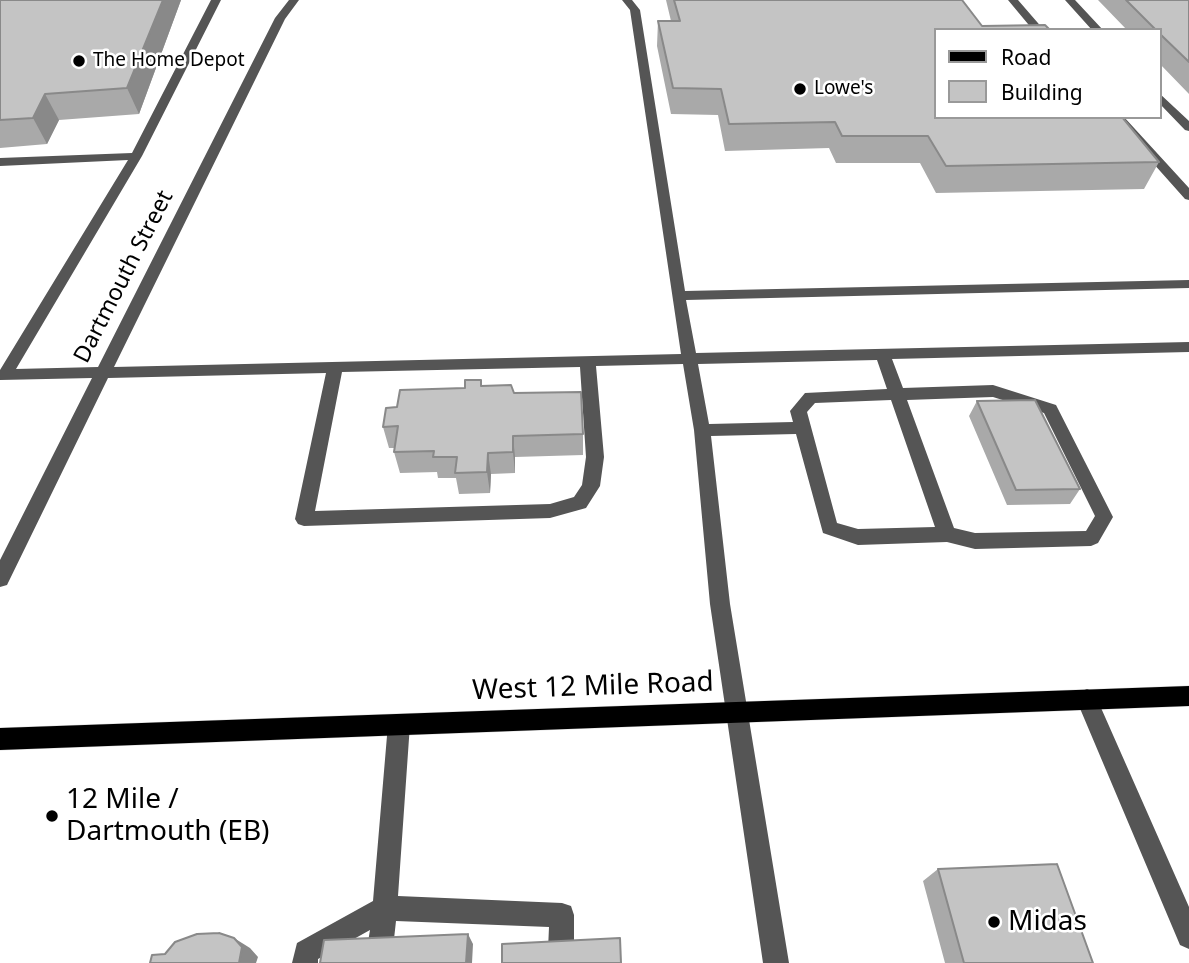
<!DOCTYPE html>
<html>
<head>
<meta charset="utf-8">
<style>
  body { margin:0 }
  #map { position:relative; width:1189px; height:963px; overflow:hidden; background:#fff; font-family:"Noto Sans",sans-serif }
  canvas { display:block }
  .legend { position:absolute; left:934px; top:28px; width:228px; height:91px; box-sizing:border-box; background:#fff; border:2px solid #999; margin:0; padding:9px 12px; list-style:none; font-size:21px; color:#000 }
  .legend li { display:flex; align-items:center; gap:14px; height:35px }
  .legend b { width:35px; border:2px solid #999 }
</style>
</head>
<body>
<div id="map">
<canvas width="1189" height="963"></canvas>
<ul class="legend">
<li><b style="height:9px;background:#000"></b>Road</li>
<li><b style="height:19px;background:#c4c4c4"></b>Building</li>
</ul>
</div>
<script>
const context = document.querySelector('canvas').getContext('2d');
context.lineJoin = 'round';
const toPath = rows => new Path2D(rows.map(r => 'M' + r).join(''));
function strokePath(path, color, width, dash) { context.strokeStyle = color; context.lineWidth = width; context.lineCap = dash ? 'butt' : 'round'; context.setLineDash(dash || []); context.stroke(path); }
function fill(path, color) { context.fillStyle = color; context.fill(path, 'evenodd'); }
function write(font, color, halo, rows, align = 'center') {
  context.font = font + ' "Noto Sans",sans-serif'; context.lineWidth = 5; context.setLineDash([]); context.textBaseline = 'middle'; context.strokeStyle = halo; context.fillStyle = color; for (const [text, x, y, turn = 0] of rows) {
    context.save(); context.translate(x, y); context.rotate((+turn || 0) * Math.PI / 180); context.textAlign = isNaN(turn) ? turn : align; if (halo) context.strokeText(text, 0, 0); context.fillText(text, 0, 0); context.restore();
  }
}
const major = toPath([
  [1189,686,1189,706,0,750,0,728,1189,686]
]);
strokePath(major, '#dbdbdb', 1);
fill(toPath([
  [211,0,221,0,142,156,16,369,98,367,275,18,289,0,299,0,285,19,114,367,681,354,630,10,622,0,632,0,640,10,685,291,1189,280,1189,288,686,300,696,353,1189,342,1189,352,892,359,903,388,993,385,1056,405,1113,517,1098,543,1091,546,975,549,947,542,858,545,823,533,796,434,711,436,730,604,789,963,763,963,710,604,694,430,683,364,596,366,604,457,600,486,586,508,550,518,304,526,298,524,295,519,326,373,108,378,7,585,0,587,0,560,92,378,0,380,0,370,128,160,0,166,0,158,132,153,211,0],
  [877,360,887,389,805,393,790,411,793,422,709,424,698,364,877,360],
  [580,367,586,457,582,485,574,497,550,504,315,511,342,372,580,367],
  [993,397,1044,413,1095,516,1086,531,975,533,954,528,907,400,993,397],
  [891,400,935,527,858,529,837,523,807,412,815,403,891,400],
  [1008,0,1018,0,1044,30,1033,30,1008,0],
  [1065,0,1075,0,1103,30,1092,30,1065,0],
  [1159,93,1189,121,1189,131,1185,130,1159,103,1159,93],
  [1112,117,1124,117,1189,188,1189,200,1185,199,1112,117],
  [1087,689,1094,692,1189,907,1189,949,1180,945,1076,699,1080,692,1087,689],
  [399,714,407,717,410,724,398,896,562,903,571,906,574,915,574,950,570,959,561,963,552,959,548,950,549,927,396,921,393,948,389,957,380,961,371,957,367,948,370,930,318,959,318,963,292,963,297,943,373,901,388,724,391,717,399,714]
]), '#555');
fill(major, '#000');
fill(toPath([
  [0,0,181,0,139,114,59,120,47,144,0,148],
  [666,0,962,0,982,26,1159,162,1144,189,936,193,920,163,836,163,829,148,725,151,718,115,671,114,657,46,658,21,671,21],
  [1098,0,1189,0,1189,94,1159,63,1159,30,1127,30],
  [482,386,514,393,583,434,583,455,515,457,515,473,491,474,490,493,459,494,456,478,438,478,437,472,400,473,394,452,395,448,389,448,383,427,465,388],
  [977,401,1080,489,1070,504,1007,505,969,416],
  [938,869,1093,963,945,963,923,881]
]), '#a9a9a9');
fill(toPath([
  [163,0,181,0,139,114,127,88],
  [45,94,59,120,47,144,33,118],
  [513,436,515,457,515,473,513,452],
  [488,453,491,474,490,493,487,472],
  [468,934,473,944,472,963,466,963],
  [234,938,250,948,258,957,256,963,239,963]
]), '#898989');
const building = toPath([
  [0,0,163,0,127,88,45,94,33,118,0,120,0,0],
  [674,0,962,0,982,26,1045,25,1050,30,935,30,935,117,1122,117,1159,162,946,166,928,136,842,136,835,122,729,124,721,89,673,88,658,21,680,21,674,0],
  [1126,0,1189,0,1189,62,1159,33,1159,30,1156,30,1126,0],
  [465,380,481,380,481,386,511,385,514,393,581,392,583,434,513,436,513,452,488,453,487,472,455,473,457,457,433,457,434,451,394,452,398,426,383,427,386,408,397,407,400,390,465,388,465,380],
  [1035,400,1080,489,1016,490,977,401,1035,400],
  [1057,864,1093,963,964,963,938,869,1057,864],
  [219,933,234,938,242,947,239,963,150,963,152,955,165,954,175,942,197,934,219,933],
  [468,934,466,963,320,963,324,940,468,934],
  [620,938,621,963,502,963,502,944,620,938]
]);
fill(building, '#c4c4c4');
strokePath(building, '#898989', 2);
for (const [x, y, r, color] of [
  [79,61,7,"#000"],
  [800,89,7,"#000"],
  [52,816,7,"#000"],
  [994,922,7,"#000"]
]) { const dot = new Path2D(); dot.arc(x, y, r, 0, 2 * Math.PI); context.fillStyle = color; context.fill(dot); strokePath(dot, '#fff', 2.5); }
write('19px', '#000', '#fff', [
  ["The Home Depot",93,61],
  ["Lowe's",814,89]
], 'left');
write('23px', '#000', '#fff', [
  ["Dartmouth Street",124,277,-63]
]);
write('28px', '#000', '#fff', [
  ["West 12 Mile Road",593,687,-2]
]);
write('28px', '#000', '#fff', [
  ["12 Mile /",66,800],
  ["Dartmouth (EB)",66,832],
  ["Midas",1008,922]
], 'left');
</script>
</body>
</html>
